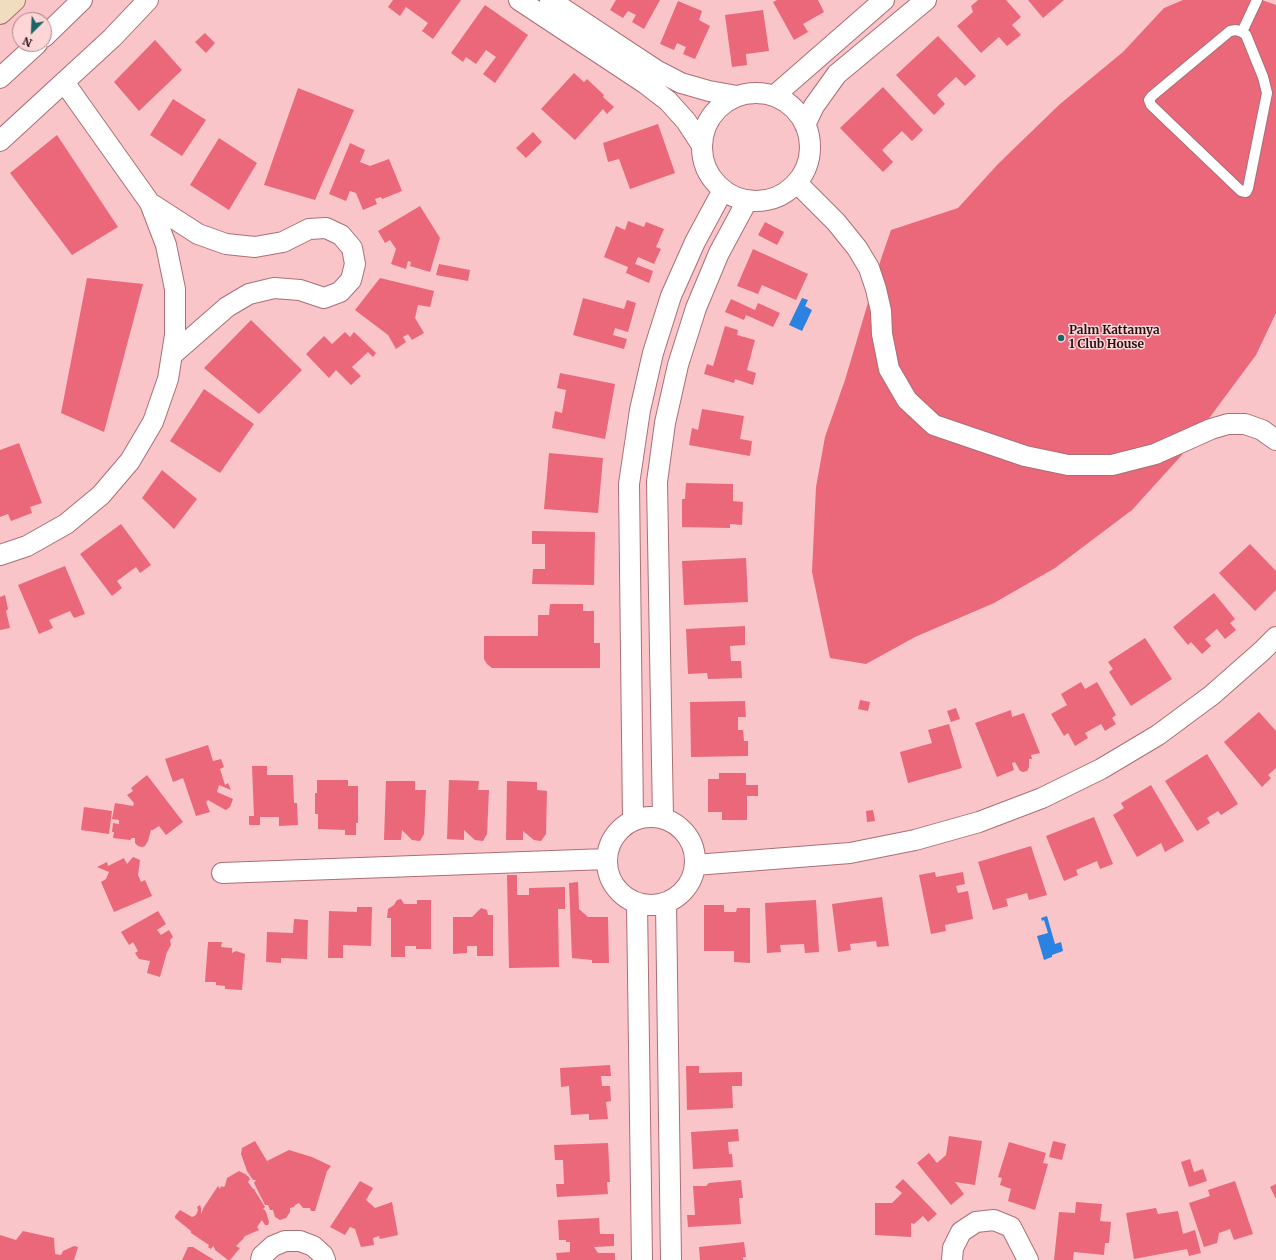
<!DOCTYPE html>
<html>
<head>
<meta charset="utf-8">
<style>
  body { margin:0 }
  #map { position:relative; width:1276px; height:1260px; overflow:hidden; background:#fac5c8; font-family:Merriweather,serif }
  canvas { display:block }
  .north { position:absolute; left:12px; top:12px; width:40px; height:40px; box-sizing:border-box; background:#fed6d8; border:1px solid #a78688; border-radius:50%; rotate:204deg; font-size:11px; font-weight:700; line-height:16px; text-align:center; color:#240e10 }
  .north::after { content:''; display:block; margin:auto; width:14px; height:18px; background:#196666; clip-path:polygon(50% 0,100% 100%,50% 72%,0 100%) }
</style>
</head>
<body>
<div id="map">
<canvas width="1276" height="1260"></canvas>
<div class="north">N</div>
</div>
<script>
const context = document.querySelector('canvas').getContext('2d');
context.lineJoin = 'round';
function fill(path, color) { context.fillStyle = color; context.fill(path, 'evenodd'); }
const toPath = rows => new Path2D(rows.map(r => 'M' + r).join(''));
function strokePath(path, color, width, dash) { context.strokeStyle = color; context.lineWidth = width; context.lineCap = dash ? 'butt' : 'round'; context.setLineDash(dash || []); context.stroke(path); }
function write(font, color, halo, rows, align = 'center') {
  context.font = font + ' Merriweather,serif'; context.lineWidth = 3; context.setLineDash([]); context.textBaseline = 'middle'; context.strokeStyle = halo; context.fillStyle = color; for (const [text, x, y, turn = 0] of rows) {
    context.save(); context.translate(x, y); context.rotate((+turn || 0) * Math.PI / 180); context.textAlign = isNaN(turn) ? turn : align; if (halo) context.strokeText(text, 0, 0); context.fillText(text, 0, 0); context.restore();
  }
}
fill(toPath([
  [802,298,808,300,805,306,812,310,802,331,789,325],
  [1047,916,1055,944,1061,942,1063,951,1052,955,1052,957,1044,960,1037,936,1048,933,1044,920,1042,921,1041,918]
]), '#2b82e0');
fill(toPath([
  [393,0,461,0,433,39,422,31,428,23,406,7,400,16,388,7],
  [616,0,660,0,644,29,632,22,636,15,628,11,623,18,610,10],
  [777,0,818,0,824,12,803,24,808,32,794,40,773,2],
  [978,0,1006,0,1021,17,1012,25,1021,35,1007,46,999,37,981,53,957,26,973,12,971,6],
  [1028,0,1064,0,1043,18],
  [1183,0,1262,0,1276,5,1276,313,1256,355,1181,456,1132,510,1055,568,994,603,915,637,866,664,830,658,812,572,816,487,825,437,845,380,881,259,891,230,958,208,998,164,1060,104,1123,52,1164,8],
  [678,1,702,11,699,20,710,26,695,59,683,54,686,47,677,43,674,50,660,44],
  [485,5,528,35,495,83,483,74,496,57,486,50,476,64,466,57,463,62,451,53],
  [763,10,769,51,746,54,747,65,732,67,725,15],
  [205,33,215,43,206,53,195,42],
  [938,36,976,76,965,86,956,77,937,95,945,104,934,115,896,75],
  [155,40,182,70,139,111,114,82],
  [574,73,584,82,587,79,604,95,603,97,614,107,607,114,603,109,575,140,541,109],
  [883,87,923,130,912,141,902,131,882,150,893,162,883,172,840,128],
  [298,88,354,110,315,200,264,185],
  [173,99,206,120,182,156,150,135],
  [658,124,675,173,630,189,619,159,608,162,603,143],
  [533,132,542,142,526,158,516,148],
  [57,135,118,227,72,255,10,173],
  [219,138,257,163,229,210,190,185],
  [350,143,365,150,360,162,370,166,389,159,402,191,382,199,381,197,375,199,377,204,363,210,356,193,350,191,346,201,329,194],
  [420,206,440,238,430,272,410,266,411,262,408,261,406,269,391,264,396,249,390,240,385,243,378,231],
  [628,221,644,227,646,222,664,229,656,247,661,249,654,264,638,257,635,264,653,271,649,283,626,273,628,267,604,257,616,226,625,230],
  [765,222,784,232,777,245,758,235],
  [753,249,808,274,796,300,762,285,758,294,737,286],
  [439,264,470,270,468,281,436,275],
  [87,278,143,284,104,432,61,413],
  [380,278,434,291,430,307,418,305,415,318,424,333,412,340,408,334,403,337,406,342,396,349,388,335,355,310],
  [583,298,624,309,627,300,636,303,628,332,615,328,613,335,627,339,624,349,573,335],
  [731,299,755,310,758,303,780,313,773,327,746,315,744,320,725,312],
  [251,320,302,370,259,414,204,368],
  [725,326,738,330,737,335,755,340,747,370,756,373,753,385,735,379,734,383,704,374,707,364,713,366],
  [345,332,350,337,354,332,376,353,373,357,368,352,352,367,361,376,351,385,336,370,329,378,306,354,324,336,332,344],
  [560,373,615,384,605,439,552,428,555,411,562,413,566,390,557,388],
  [204,389,254,424,220,473,170,441],
  [702,409,744,416,740,439,752,441,750,456,689,445,692,428,698,430],
  [19,443,42,503,30,507,32,513,11,521,8,514,0,517,0,450],
  [549,453,603,458,598,513,544,509],
  [162,470,197,499,174,529,142,498],
  [686,483,733,484,733,501,743,502,742,525,730,524,730,528,682,527,682,499,685,499],
  [121,524,151,565,140,573,136,567,117,581,122,588,112,596,80,554],
  [532,531,595,532,594,585,532,584,533,569,545,569,545,544,532,544],
  [1250,544,1276,571,1276,590,1255,611,1219,573],
  [746,558,748,602,684,605,682,561],
  [65,566,85,614,74,618,70,611,49,620,53,628,39,634,18,585],
  [1214,593,1235,619,1230,623,1236,630,1225,639,1217,629,1205,639,1211,646,1202,654,1191,642,1188,645,1173,627],
  [5,595,8,609,6,611,10,628,0,630,0,597],
  [550,604,583,604,583,611,594,611,594,643,600,643,600,668,492,668,487,664,484,659,484,636,538,636,538,615,549,615],
  [745,626,745,645,730,646,731,661,741,661,742,678,708,679,707,673,688,674,686,629],
  [1145,638,1172,679,1131,706,1109,672,1113,669,1108,662],
  [1081,682,1085,689,1097,682,1116,715,1112,718,1116,724,1105,731,1101,724,1085,733,1088,738,1075,746,1068,733,1064,736,1051,714,1067,705,1061,694],
  [860,700,870,702,868,711,858,709],
  [745,701,746,717,738,717,738,730,743,730,744,741,748,741,748,756,691,757,690,702],
  [956,708,960,719,951,722,947,711],
  [1011,710,1012,717,1024,713,1040,753,1031,755,1032,759,1029,759,1029,767,1027,771,1023,772,1020,771,1015,762,1012,763,1014,770,997,777,975,723],
  [1259,712,1276,731,1276,768,1268,775,1271,778,1262,787,1224,742],
  [949,724,962,768,908,783,900,752,932,743,928,730],
  [208,745,213,761,221,759,224,767,220,769,225,785,228,783,231,790,219,785,217,792,233,799,230,807,226,810,222,808,208,800,206,802,210,812,196,816,183,778,173,782,165,759],
  [1207,754,1238,804,1221,815,1218,811,1207,818,1210,823,1197,831,1165,781],
  [252,766,267,766,267,775,293,775,294,803,297,803,298,825,279,826,279,817,260,817,260,825,249,825,249,816,254,816],
  [719,773,746,773,746,785,758,785,758,796,747,796,747,820,722,820,722,812,708,812,708,779,719,779],
  [147,775,183,822,166,835,159,826,153,830,151,830,148,841,145,846,142,847,138,846,135,843,135,838,132,838,130,840,113,838,114,832,112,832,113,823,119,824,119,820,112,819,115,803,133,806,134,803,127,795,133,791,131,788],
  [317,780,348,780,348,786,358,786,358,823,356,823,356,835,345,835,345,830,318,829,318,814,315,814,315,793,317,793],
  [449,780,479,781,478,790,489,790,487,834,483,841,475,840,464,830,464,840,447,839],
  [386,781,415,781,415,790,426,790,424,834,420,841,412,840,402,830,401,840,384,840],
  [507,781,537,782,537,790,547,791,546,834,541,841,534,840,523,831,523,840,506,840],
  [1151,785,1184,841,1165,852,1161,843,1137,857,1113,815,1124,808,1121,803],
  [84,807,112,811,109,834,81,830],
  [873,810,875,821,867,822,866,811],
  [1094,817,1113,864,1100,869,1097,861,1076,870,1078,875,1064,881,1046,836],
  [1031,846,1047,895,1029,900,1027,893,1006,899,1008,906,993,910,978,862],
  [133,857,140,860,138,875,141,882,145,880,152,896,114,912,101,882,106,879,109,872,97,867,107,862,108,866,124,858,127,864],
  [935,872,936,877,963,872,965,884,956,886,958,893,968,891,973,919,945,925,946,931,931,934,919,875],
  [507,875,517,875,517,895,529,895,529,888,565,887,565,909,558,909,559,967,509,968],
  [578,882,579,909,588,917,608,917,609,963,592,963,592,960,572,958,569,883],
  [882,897,889,946,877,947,876,941,850,944,851,950,838,952,832,904],
  [401,899,404,904,417,904,417,900,431,900,431,949,416,949,416,946,405,946,405,957,391,957,391,918,387,918,388,909,394,905,397,900],
  [816,900,819,952,805,953,804,944,780,945,781,952,767,953,765,903],
  [704,905,724,905,724,912,736,912,737,908,750,908,750,963,734,962,734,951,704,951],
  [357,907,372,907,371,946,343,945,343,958,328,958,329,911,357,912],
  [481,908,487,910,488,915,493,915,493,956,477,956,477,946,467,946,467,953,453,954,453,917,472,917],
  [158,911,166,924,157,930,161,935,169,930,173,937,170,940,171,945,167,952,160,977,147,973,150,961,139,959,135,953,138,951,133,942,129,945,121,932],
  [294,919,308,920,307,959,281,958,281,963,266,962,267,932,293,933],
  [208,942,222,942,221,947,232,948,232,953,236,951,245,954,242,990,225,989,225,986,216,985,216,982,205,982],
  [610,1065,611,1076,601,1076,602,1086,610,1086,611,1101,606,1102,608,1119,589,1120,589,1114,571,1115,569,1086,561,1087,560,1068],
  [686,1066,699,1066,699,1073,742,1072,742,1086,732,1086,733,1108,687,1110],
  [738,1129,739,1141,728,1142,729,1154,732,1154,733,1167,693,1169,691,1132],
  [949,1136,982,1141,975,1185,955,1182,964,1194,951,1205,917,1163,929,1153,937,1163,946,1155],
  [255,1141,267,1161,289,1150,312,1157,331,1166,327,1171,315,1211,311,1211,310,1208,303,1208,299,1203,295,1205,294,1207,290,1208,290,1212,286,1218,280,1220,275,1217,273,1210,270,1210,268,1205,265,1205,254,1183,256,1180,253,1180,247,1171,241,1154,242,1148],
  [1053,1141,1066,1144,1062,1160,1049,1157],
  [1009,1142,1046,1153,1043,1163,1048,1164,1035,1210,1008,1201,1011,1189,1000,1185,1002,1178,998,1177],
  [608,1143,610,1182,607,1182,608,1194,557,1197,556,1184,564,1184,563,1160,555,1160,554,1145],
  [1190,1159,1194,1172,1203,1169,1207,1181,1189,1187,1181,1162],
  [239,1171,247,1175,246,1176,248,1176,250,1179,248,1182,253,1189,254,1189,255,1191,265,1207,262,1210,264,1209,266,1212,269,1222,268,1225,265,1225,262,1220,257,1227,259,1230,245,1236,243,1239,236,1246,240,1248,230,1260,228,1260,215,1250,215,1249,213,1246,211,1249,208,1247,209,1245,191,1233,191,1231,175,1218,175,1216,180,1210,192,1217,196,1215,198,1210,197,1207,200,1205,201,1208,201,1214,204,1207,218,1186,220,1189,221,1186,223,1187,225,1186,227,1178],
  [903,1179,937,1214,928,1222,923,1216,914,1224,911,1223,911,1237,875,1235,875,1203,892,1203,902,1193,895,1187],
  [741,1180,743,1198,739,1198,741,1224,688,1227,687,1215,695,1215,693,1186,706,1186,709,1183],
  [360,1181,373,1188,366,1200,375,1208,392,1202,398,1235,380,1239,379,1236,373,1238,374,1245,361,1247,355,1229,350,1227,345,1235,330,1227],
  [1235,1181,1253,1234,1234,1240,1230,1229,1219,1233,1217,1243,1204,1247,1189,1203,1210,1196,1208,1190],
  [1276,1184,1276,1199,1270,1187],
  [1076,1202,1102,1204,1100,1221,1111,1222,1109,1243,1105,1243,1104,1255,1074,1252,1073,1260,1054,1260,1059,1212,1075,1213],
  [1156,1208,1158,1214,1178,1211,1183,1234,1195,1230,1201,1253,1189,1256,1187,1249,1134,1259,1126,1213],
  [599,1218,600,1234,614,1234,614,1246,594,1247,598,1253,615,1253,615,1260,557,1260,556,1253,570,1252,570,1242,566,1242,566,1240,559,1240,558,1220],
  [23,1231,54,1238,55,1254,61,1255,63,1251,74,1246,78,1247,74,1260,0,1260,0,1235,16,1240],
  [744,1242,746,1257,743,1257,743,1260,700,1260,699,1247],
  [188,1247,193,1247,214,1260,182,1260]
]), '#eb677a');
const lane = toPath([
  [1236,30,1242,32,1246,35,1263,77,1267,93,1248,188,1246,192,1241,191,1151,105,1149,100,1152,96,1230,31,1236,30],
  [1242,32,1257,0]
]);
const street = toPath([
  [519,0,646,84,668,101,686,121,701,144],
  [550,0,656,70,681,83,709,91,737,96],
  [44,37,82,0],
  [0,78,37,44],
  '702 147a54 54 0 1 1 108 0a54 54 0 1 1-108 0Z',
  [774,96,884,0],
  [805,125,814,106,837,74,926,0],
  [0,141,112,38,148,0],
  [797,183,836,222,857,248,869,268,876,289,881,311,882,334,889,369,907,400,934,425,1025,456,1068,465,1112,465,1155,454,1211,429,1228,424,1245,424,1262,430,1276,440],
  [150,203,198,234,226,244,255,247,283,242,309,229,326,228,341,235,352,248,355,264,351,280,340,292,324,298,300,290,274,288,249,294,227,307,172,355],
  [0,555,27,546,66,524,101,495,130,461,153,422,168,379,175,335,175,289,166,245,150,203,64,82],
  '607 861a44 44 0 1 1 88 0a44 44 0 1 1-88 0Z',
  [663,818,657,482,665,423,678,365,696,308,719,253,747,201],
  [633,820,629,484,640,410,653,353,671,296,695,242,723,190],
  [695,865,850,853,915,840,979,822,1042,798,1101,769,1158,735,1212,695,1262,651,1276,637],
  [222,873,607,859],
  [637,903,642,1260],
  [666,903,671,1260],
  [261,1260,262,1256,273,1246,285,1241,300,1241,313,1246,323,1255,325,1260],
  [952,1260,953,1248,961,1232,976,1222,994,1220,1011,1227,1028,1260]
]);
const secondary = toPath([
  [0,13,14,0]
]);
strokePath(lane, '#ab6f75', 12);
strokePath(street, '#ab6f75', 22);
strokePath(secondary, '#ab6f75', 24);
strokePath(lane, '#fff', 10);
strokePath(street, '#fff', 20);
strokePath(secondary, '#f0ddc0', 22);
for (const [x, y, r, color] of [
  [1061,338,4,"#196666"]
]) { const dot = new Path2D(); dot.arc(x, y, r, 0, 2 * Math.PI); context.fillStyle = color; context.fill(dot); strokePath(dot, '#fed6d8', 1.5); }
write('bold 12px', '#240e10', '#fed6d8', [
  ["Palm Kattamya",1069,331],
  ["1 Club House",1069,345]
], 'left');
</script>
</body>
</html>
